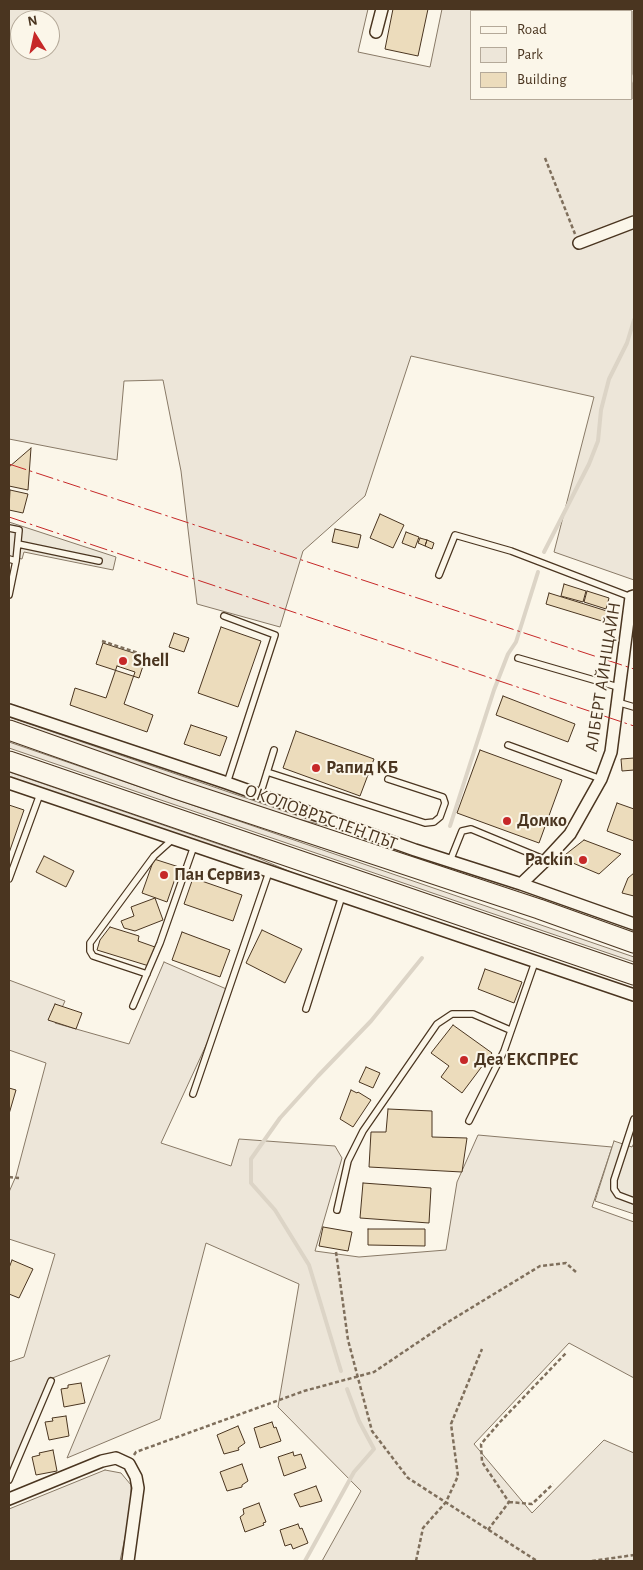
<!DOCTYPE html>
<html>
<head>
<meta charset="utf-8">
<style>
  body { margin:0 }
  #map { position:relative; width:643px; height:1570px; overflow:hidden; background:#fbf6e9; font-family:"Alegreya Sans",sans-serif }
  canvas { display:block }
  .frame { position:absolute; inset:0; border:10px solid #4a3520; pointer-events:none }
  .legend { position:absolute; left:470px; top:10px; width:162px; height:90px; box-sizing:border-box; background:#fbf6e9; border:1px solid #b4a999; margin:0; padding:6px 9px; list-style:none; font-size:15px; color:#4a3520 }
  .legend li { display:flex; align-items:center; gap:10px; height:25px }
  .legend b { width:25px; border:1px solid #b4a999 }
  .north { position:absolute; left:10px; top:10px; width:50px; height:50px; box-sizing:border-box; background:#fbf6e9; border:1px solid #b4a999; border-radius:50%; rotate:350deg; font-size:14px; font-weight:700; line-height:20px; text-align:center; color:#4a3520 }
  .north::after { content:''; display:block; margin:auto; width:18px; height:22px; background:#c62828; clip-path:polygon(50% 0,100% 100%,50% 72%,0 100%) }
</style>
</head>
<body>
<div id="map">
<canvas width="643" height="1570"></canvas>
<div class="frame"></div>
<ul class="legend">
<li><b style="height:6px;background:#fbf6e9"></b>Road</li>
<li><b style="height:14px;background:#ede6d9"></b>Park</li>
<li><b style="height:14px;background:#ecdcbc"></b>Building</li>
</ul>
<div class="north">N</div>
</div>
<script>
const context = document.querySelector('canvas').getContext('2d');
context.lineJoin = 'round';
function fill(path, color) { context.fillStyle = color; context.fill(path, 'evenodd'); }
const toPath = rows => new Path2D(rows.map(r => 'M' + r).join(''));
function strokePath(path, color, width, dash) { context.strokeStyle = color; context.lineWidth = width; context.lineCap = dash ? 'butt' : 'round'; context.setLineDash(dash || []); context.stroke(path); }
function write(font, color, halo, rows, align = 'center') {
  context.font = font + ' "Alegreya Sans",sans-serif'; context.lineWidth = 4; context.setLineDash([]); context.textBaseline = 'middle'; context.strokeStyle = halo; context.fillStyle = color; for (const [text, x, y, turn = 0] of rows) {
    context.save(); context.translate(x, y); context.rotate((+turn || 0) * Math.PI / 180); context.textAlign = isNaN(turn) ? turn : align; if (halo) context.strokeText(text, 0, 0); context.fillText(text, 0, 0); context.restore();
  }
}
const green = toPath([
  [9,9,368,9,358,52,430,67,442,9,634,9,634,580,554,552,594,397,411,356,365,496,303,551,280,627,197,604,181,471,163,380,124,381,117,460,9,439,9,9],
  [472,11,632,11,632,99,472,99,472,11],
  [20,20,50,20,50,50,20,50,20,20],
  [9,717,331,827,272,813,9,722,9,717],
  [9,742,634,957,634,962,9,748,9,742],
  [9,772,256,857,314,882,9,778,9,772],
  [164,962,231,991,161,1143,231,1166,239,1139,335,1146,342,1158,315,1251,359,1257,446,1250,457,1182,478,1135,612,1147,592,1207,634,1222,634,1378,569,1343,474,1444,532,1513,604,1440,634,1453,634,1561,322,1561,361,1491,278,1407,299,1284,206,1243,160,1419,67,1458,110,1355,50,1379,9,1479,9,1362,24,1357,55,1254,9,1239,9,1192,16,1176,46,1063,9,1050,9,980,65,1001,55,1023,129,1044,164,962],
  [105,1470,121,1473,131,1485,131,1509,120,1561,9,1561,9,1509,105,1470]
]);
fill(green, '#ede6d9');
strokePath(green, '#887966', 1);
const parking = toPath([
  [9,522,116,557,113,570,24,552,22,559,9,556,9,522],
  [614,1141,632,1147,634,1143,634,1214,595,1201,614,1141]
]);
fill(parking, '#ede7d9');
strokePath(parking, '#887966', 1);
strokePath(toPath([
  [634,76,634,81],
  [544,552,589,464,598,441,601,410,609,379,627,343,634,320],
  [450,826,494,690,508,654,516,642,538,572],
  [341,1371,309,1265,275,1210,251,1183,251,1159,280,1118,318,1076,371,1021,422,958],
  [305,1561,354,1472,374,1449,359,1421,347,1389]
]), '#dcd4c6', 4);
const building = toPath([
  [393,9,428,9,418,56,385,49,393,9],
  [31,448,28,490,9,486,9,467,31,448],
  [10,490,28,494,23,513,9,510,10,490],
  [380,514,404,525,393,548,370,538,380,514],
  [335,529,361,535,358,548,332,542,335,529],
  [406,532,419,537,415,548,402,543,406,532],
  [420,538,427,540,425,546,418,543,420,538],
  [427,540,434,543,432,549,425,546,427,540],
  [564,584,586,591,583,602,561,596,564,584],
  [587,591,609,598,606,609,584,602,587,591],
  [549,593,610,612,607,621,605,621,605,622,546,604,549,593],
  [221,627,261,641,238,707,198,693,221,627],
  [174,633,189,638,184,652,169,647,174,633],
  [103,643,146,657,139,678,96,664,103,643],
  [117,666,135,672,124,704,153,715,147,732,70,705,75,688,106,698,117,666],
  [503,696,575,724,568,742,496,715,503,696],
  [191,725,227,737,220,756,184,744,191,725],
  [296,731,374,759,360,796,283,768,296,731],
  [480,750,562,780,539,843,457,813,480,750],
  [634,758,634,770,622,771,621,759,634,758],
  [617,803,634,809,634,841,607,831,617,803],
  [9,805,24,810,9,853,9,805],
  [584,840,621,854,599,874,561,858,584,840],
  [44,856,74,871,66,887,36,872,44,856],
  [154,859,179,867,167,902,142,893,154,859],
  [634,873,634,896,622,893,628,878,634,873],
  [193,878,242,895,233,921,184,904,193,878],
  [155,898,163,920,135,931,124,928,121,921,134,916,131,907,155,898],
  [110,927,139,936,138,941,155,947,149,966,97,950,100,940,110,927],
  [262,930,302,949,285,983,246,963,262,930],
  [182,932,230,950,220,977,172,960,182,932],
  [485,969,522,982,514,1003,478,989,485,969],
  [55,1004,82,1013,76,1029,48,1020,55,1004],
  [453,1025,492,1053,462,1093,441,1077,449,1066,431,1053,453,1025],
  [366,1067,380,1073,373,1088,359,1082,366,1067],
  [9,1088,16,1090,9,1114,9,1088],
  [351,1090,357,1093,358,1092,371,1100,353,1127,340,1119,351,1090],
  [388,1109,432,1111,432,1137,467,1138,462,1172,369,1167,371,1132,386,1132,388,1109],
  [363,1183,431,1188,429,1223,360,1218,363,1183],
  [323,1227,352,1232,348,1251,319,1246,323,1227],
  [368,1229,425,1229,425,1246,368,1245,368,1229],
  [12,1260,33,1269,19,1298,9,1294,9,1268,12,1260],
  [81,1383,85,1403,64,1407,61,1389,68,1388,68,1385,81,1383],
  [66,1416,69,1436,49,1440,45,1422,53,1421,52,1418,66,1416],
  [272,1422,274,1428,276,1427,281,1441,260,1448,254,1428,272,1422],
  [238,1426,245,1443,238,1448,239,1450,224,1454,217,1435,238,1426],
  [53,1450,57,1471,36,1475,32,1457,40,1455,39,1453,53,1450],
  [293,1452,294,1456,301,1454,306,1468,284,1476,278,1457,293,1452],
  [242,1464,248,1481,242,1485,242,1487,227,1491,220,1472,242,1464],
  [316,1486,322,1501,300,1507,294,1494,316,1486],
  [259,1503,266,1522,263,1523,264,1525,245,1532,240,1517,244,1514,243,1509,259,1503],
  [298,1524,300,1529,302,1528,308,1543,293,1549,291,1544,285,1546,280,1530,298,1524]
]);
fill(building, '#ecdcbc');
strokePath(building, '#4a3520', 1);
const service = toPath([
  [9,528,19,530,16,561,9,559],
  [18,544,99,561],
  [439,575,455,535,511,551,631,597],
  [9,595,16,561],
  [224,616,275,635,227,783],
  [518,658,618,687],
  [617,702,634,707],
  [508,745,601,779],
  [267,772,425,823,434,822,440,817,445,803,443,797,388,779],
  [260,795,274,750],
  [450,861,462,831,471,829,546,860],
  [9,879,40,794],
  [147,974,93,956,90,951,90,943,154,856,173,839],
  [133,1006,160,943,194,846],
  [306,1009,342,896],
  [193,1094,269,872],
  [634,1119,614,1180,614,1189,618,1195,634,1201],
  [469,1121,504,1051,535,962],
  [337,1210,348,1161,363,1131,437,1024,452,1014,473,1014,510,1030],
  [9,1480,51,1381]
]);
const minor = toPath([
  [376,32,382,9],
  [579,243,634,222],
  [9,710,227,783,415,850,521,884,634,924],
  [9,783,634,995],
  [521,884,546,860,570,834,601,779,611,752,631,597,634,596],
  [9,1499,102,1461,116,1458,129,1464,136,1477,138,1488,128,1561]
]);
const trunk = toPath([
  [9,730,176,789,539,909,634,943],
  [9,761,634,975]
]);
strokePath(service, '#4a3520', 8);
strokePath(minor, '#4a3520', 14);
strokePath(trunk, '#4a3520', 21);
strokePath(toPath([
  [545,158,575,234],
  [102,641,150,657],
  [9,1177,19,1178],
  [336,1252,348,1340,372,1431,408,1478,537,1561],
  [134,1455,136,1452,304,1391,374,1372,448,1322,540,1266,566,1263,577,1273],
  [509,1502,532,1504,553,1484],
  [488,1530,509,1502,482,1462,481,1444,500,1422,566,1353],
  [416,1561,423,1528,446,1502,458,1476,451,1424,482,1349],
  [592,1561,634,1555]
]), '#7f6f5c', 2.5, [4, 2.5]);
strokePath(service, '#fbf6e9', 5.5);
strokePath(minor, '#fbf6e9', 11);
strokePath(trunk, '#fbf6e9', 19);
strokePath(toPath([
  [9,464,634,669],
  [9,517,634,726]
]), '#c62828', 1, [18, 4, 2.5, 4]);
for (const [x, y, r, color] of [
  [123,661,5,"#c62828"],
  [316,768,5,"#c62828"],
  [507,821,5,"#c62828"],
  [583,860,5,"#c62828"],
  [164,875,5,"#c62828"],
  [464,1060,5,"#c62828"]
]) { const dot = new Path2D(); dot.arc(x, y, r, 0, 2 * Math.PI); context.fillStyle = color; context.fill(dot); strokePath(dot, '#fbf6e9', 2); }
write('bold 18px', '#4a3520', '#fbf6e9', [
  ["Shell",133,661],
  ["Рапид КБ",326,768],
  ["Домко",517,821],
  ["Packin",573,860,"right"],
  ["Пан Сервиз",174,875],
  ["Деа ЕКСПРЕС",474,1060]
], 'left');
write('18px', '#4a3520', '#fbf6e9', [
  ["АЛБЕРТ АЙНЩАЙН",603,677,-81],
  ["ОКОЛОВРЪСТЕН ПЪТ",321,817,20]
]);
</script>
</body>
</html>
